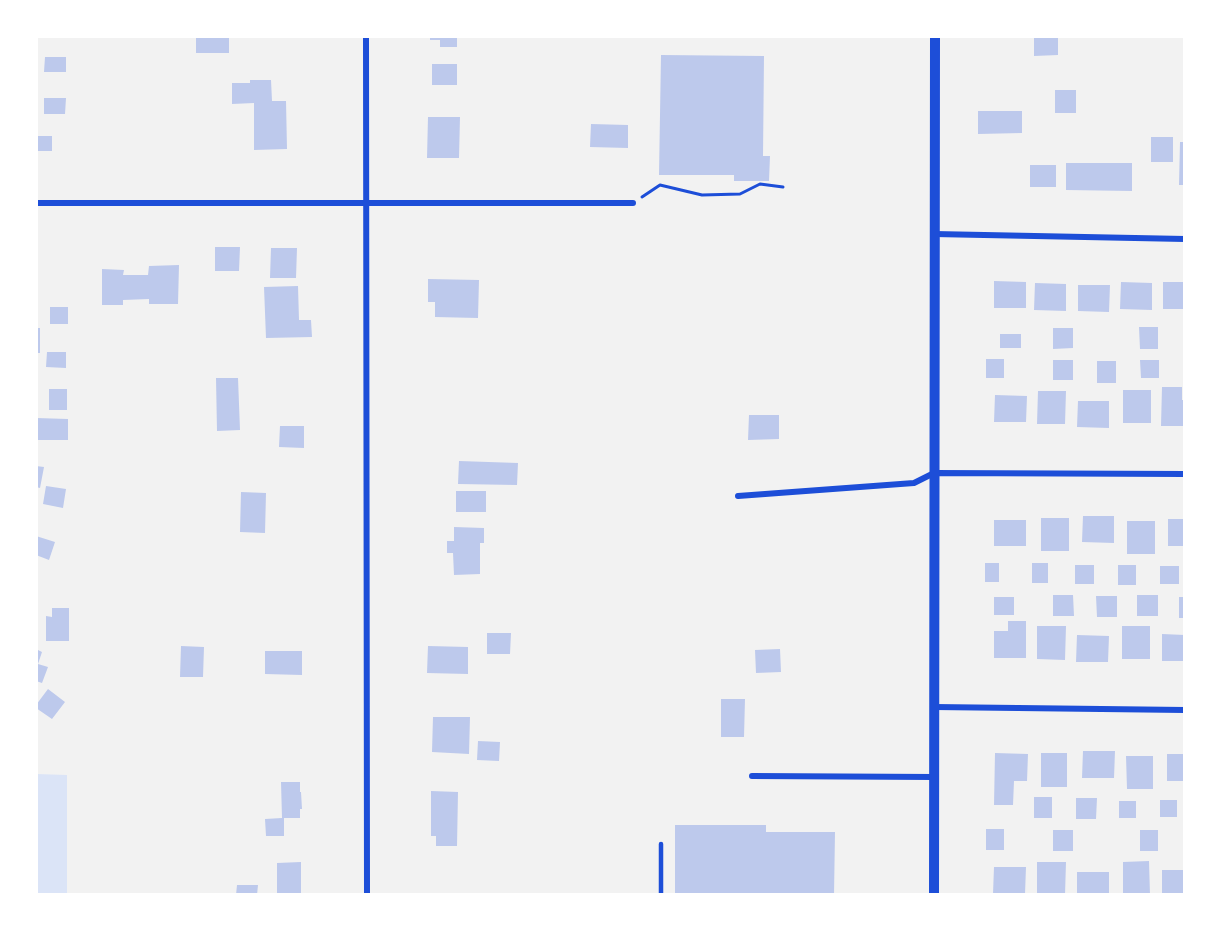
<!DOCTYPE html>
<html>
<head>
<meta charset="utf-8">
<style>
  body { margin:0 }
  #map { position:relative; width:1221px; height:931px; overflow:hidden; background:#f2f2f2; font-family:Figtree,sans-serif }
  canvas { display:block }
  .frame { position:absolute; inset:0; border:38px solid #fff; pointer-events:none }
</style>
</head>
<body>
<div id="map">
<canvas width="1221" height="931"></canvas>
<div class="frame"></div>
</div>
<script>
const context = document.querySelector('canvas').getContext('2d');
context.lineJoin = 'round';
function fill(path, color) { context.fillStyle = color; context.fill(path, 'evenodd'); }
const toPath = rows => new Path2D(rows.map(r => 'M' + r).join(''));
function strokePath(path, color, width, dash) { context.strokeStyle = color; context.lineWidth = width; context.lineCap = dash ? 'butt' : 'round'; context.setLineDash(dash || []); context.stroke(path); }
fill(toPath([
  [36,774,67,775,67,895,36,895]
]), '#dbe4f7');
fill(toPath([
  [196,36,229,36,229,53,196,53],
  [430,36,457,36,457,47,440,47,440,40,430,40],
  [1034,36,1058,36,1058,55,1034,56],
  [661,55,764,56,763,156,770,156,769,181,734,181,734,175,659,175],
  [45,57,66,57,66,72,44,72],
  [432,64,457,64,457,85,432,85],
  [250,80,271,80,272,101,286,101,287,149,254,150,254,103,232,104,232,83,250,83],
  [1055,90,1076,90,1076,113,1055,113],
  [44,98,66,98,65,114,44,114],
  [978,111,1022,111,1022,133,978,134],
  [428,117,460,117,459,158,427,158],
  [591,124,628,125,628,148,590,147],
  [36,136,52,136,52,151,36,151],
  [1151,137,1173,137,1173,162,1151,162],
  [1180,142,1185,142,1185,185,1179,185],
  [1066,163,1132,163,1132,191,1066,190],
  [1030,165,1056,165,1056,187,1030,187],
  [215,247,240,247,239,271,215,271],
  [271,248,297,248,296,278,270,278],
  [179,265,178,304,149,304,149,299,123,300,123,305,102,305,102,269,124,270,123,275,148,275,149,266],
  [428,279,479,280,478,318,435,317,435,302,428,302],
  [994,281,1026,282,1026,308,994,308],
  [1121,282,1152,283,1152,310,1120,309],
  [1163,282,1185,282,1185,309,1163,309],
  [1035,283,1066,284,1066,311,1034,310],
  [1078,285,1110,285,1109,312,1078,311],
  [298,286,299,320,311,320,312,337,266,338,264,287],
  [50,307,68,307,68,324,50,324],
  [1139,327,1158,327,1158,349,1140,349],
  [36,328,40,328,40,353,36,353],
  [1053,328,1073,328,1073,348,1053,349],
  [1000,334,1021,334,1021,348,1000,348],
  [47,352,66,352,66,368,46,367],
  [986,359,1004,359,1004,378,986,378],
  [1053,360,1073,360,1073,380,1053,380],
  [1140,360,1159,360,1159,378,1141,378],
  [1097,361,1116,361,1116,383,1097,383],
  [216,378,238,378,240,430,217,431],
  [1162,387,1182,387,1182,400,1185,400,1185,426,1161,426],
  [49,389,67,389,67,410,49,410],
  [1123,390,1151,390,1151,423,1123,423],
  [1038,391,1066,391,1065,424,1037,424],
  [995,395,1027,396,1026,422,994,422],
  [1078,401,1109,401,1109,428,1077,427],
  [749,415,779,415,779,439,748,440],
  [36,418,68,419,68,440,36,440],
  [280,426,304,426,304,448,279,447],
  [459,461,518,463,517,485,458,484],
  [36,466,44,467,40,488,36,487],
  [46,486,66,489,63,508,43,504],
  [456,491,486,491,486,512,456,512],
  [241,492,266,493,265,533,240,532],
  [1083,516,1114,516,1114,543,1082,542],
  [1041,518,1069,518,1069,551,1041,551],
  [1168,519,1185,519,1185,546,1168,546],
  [994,520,1026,520,1026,546,994,546],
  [1127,521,1155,521,1155,554,1127,554],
  [454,527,484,528,484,543,480,543,480,574,454,575,453,553,447,553,447,541,454,541],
  [36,536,55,542,49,560,36,555],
  [985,563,999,563,999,582,985,582],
  [1032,563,1048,563,1048,583,1032,583],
  [1075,565,1094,565,1094,584,1075,584],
  [1118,565,1136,565,1136,585,1118,585],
  [1160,566,1179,566,1179,584,1160,584],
  [1053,595,1073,595,1074,616,1053,616],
  [1137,595,1158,595,1158,616,1137,616],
  [1096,596,1117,596,1117,617,1097,617],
  [994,597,1014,597,1014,615,994,615],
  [1179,597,1185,597,1185,618,1179,618],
  [52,608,69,608,69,641,46,641,46,616,52,617],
  [1008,621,1026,621,1026,658,994,658,994,631,1008,631],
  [1037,626,1066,626,1065,660,1037,659],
  [1122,626,1150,626,1150,659,1122,659],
  [487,633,511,633,510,654,487,654],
  [1162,634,1185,635,1185,661,1162,661],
  [1077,635,1109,636,1108,662,1076,662],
  [181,646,204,647,203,677,180,677],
  [428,646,468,647,468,674,427,673],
  [36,649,42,652,38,664,48,667,42,683,36,681],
  [780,649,781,672,756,673,755,650],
  [265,651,302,651,302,675,265,674],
  [48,689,65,702,52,719,36,708,36,705],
  [721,699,745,699,744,737,721,737],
  [433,717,470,717,469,754,432,752],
  [478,741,500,742,499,761,477,760],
  [1083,751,1115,751,1114,778,1082,778],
  [995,753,1028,754,1027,781,1014,781,1013,805,994,805],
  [1041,753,1067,753,1067,787,1041,787],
  [1167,754,1185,754,1185,781,1167,781],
  [1126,756,1153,756,1153,789,1127,789],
  [281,782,300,782,300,792,301,792,302,809,300,809,300,818,284,818,284,836,266,836,265,819,282,818],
  [431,791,458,792,457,846,436,846,436,836,431,836],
  [1034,797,1052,797,1052,818,1034,818],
  [1076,798,1097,798,1096,819,1076,819],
  [1160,800,1177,800,1177,817,1160,817],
  [1119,801,1136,801,1136,818,1119,818],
  [675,825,766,825,766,832,835,832,834,895,675,895],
  [986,829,1004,829,1004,850,986,850],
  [1053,830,1073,830,1073,851,1053,851],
  [1140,830,1158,830,1158,851,1140,851],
  [1149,861,1150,895,1123,895,1123,862],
  [301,862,301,895,277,895,277,863],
  [1037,862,1066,862,1065,895,1037,895],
  [994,867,1026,867,1025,894,993,894],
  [1162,870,1185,870,1185,895,1162,895],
  [1077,872,1109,872,1109,895,1077,895],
  [237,885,258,885,257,895,236,895]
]), '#bdc9ec');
strokePath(toPath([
  [642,197,660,185,702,195,740,194,760,184,783,187]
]), '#1d4ed8', 3);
strokePath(toPath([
  [661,895,661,844]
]), '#1d4ed8', 4.5);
strokePath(toPath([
  [366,36,367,895],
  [36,203,633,203],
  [934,234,1185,239],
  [738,496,914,483,934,473,1185,474],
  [934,707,1185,710],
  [752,776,934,777]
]), '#1d4ed8', 6);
strokePath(toPath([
  [934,895,935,36]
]), '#1d4ed8', 10);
</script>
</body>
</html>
